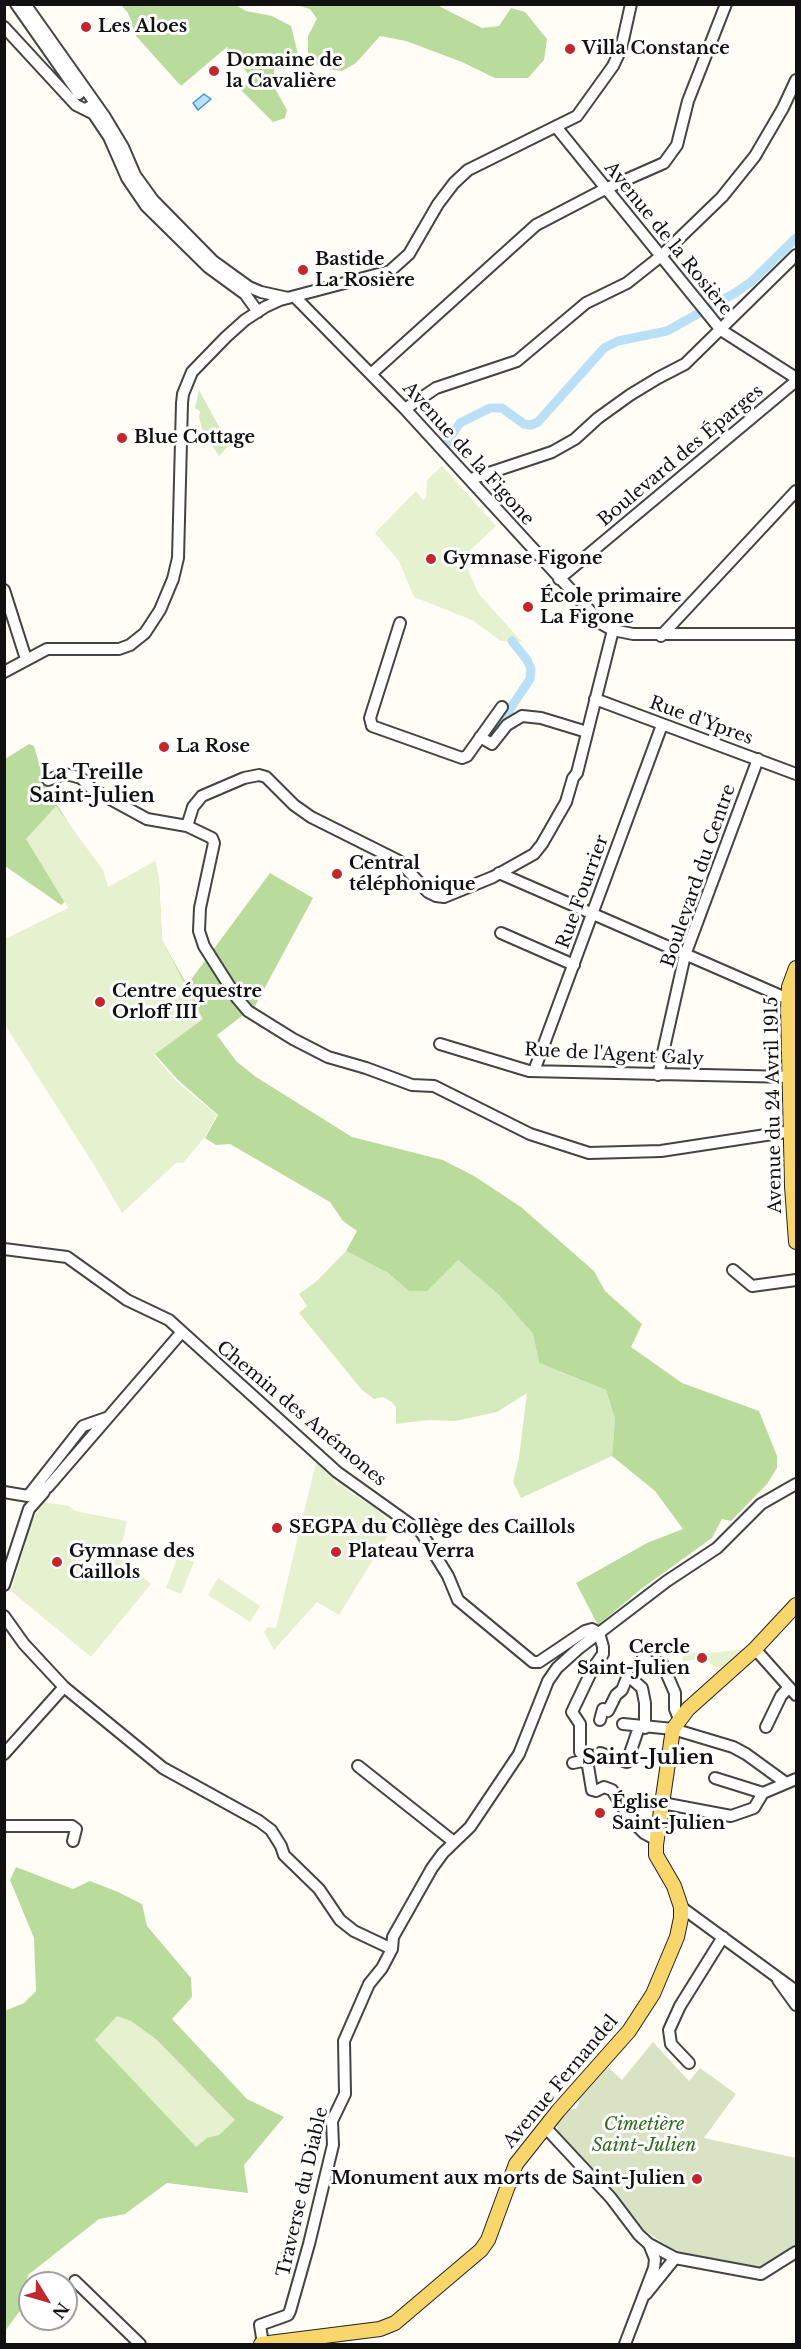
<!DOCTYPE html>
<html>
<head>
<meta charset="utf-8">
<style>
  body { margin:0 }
  #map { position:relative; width:801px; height:2349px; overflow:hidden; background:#fffdf5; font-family:"Libre Baskerville",serif }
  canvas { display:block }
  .frame { position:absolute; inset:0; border:6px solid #111; pointer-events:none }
  .north { position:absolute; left:18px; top:2271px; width:60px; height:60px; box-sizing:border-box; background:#fff; border:2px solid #a0a0a0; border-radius:50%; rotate:127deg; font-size:16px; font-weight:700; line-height:24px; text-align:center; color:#111 }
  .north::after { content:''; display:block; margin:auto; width:21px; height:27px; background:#c4262e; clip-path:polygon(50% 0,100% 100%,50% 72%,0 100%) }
</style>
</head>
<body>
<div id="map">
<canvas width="801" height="2349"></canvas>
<div class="frame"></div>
<div class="north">N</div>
</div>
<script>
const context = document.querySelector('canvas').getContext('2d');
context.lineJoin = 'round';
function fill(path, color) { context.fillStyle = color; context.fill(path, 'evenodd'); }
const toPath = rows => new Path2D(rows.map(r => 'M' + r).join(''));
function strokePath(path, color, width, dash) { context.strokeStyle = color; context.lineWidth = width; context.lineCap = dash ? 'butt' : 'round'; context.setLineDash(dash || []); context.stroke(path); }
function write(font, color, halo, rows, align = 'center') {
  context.font = font + ' "Libre Baskerville",serif'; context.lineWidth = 6; context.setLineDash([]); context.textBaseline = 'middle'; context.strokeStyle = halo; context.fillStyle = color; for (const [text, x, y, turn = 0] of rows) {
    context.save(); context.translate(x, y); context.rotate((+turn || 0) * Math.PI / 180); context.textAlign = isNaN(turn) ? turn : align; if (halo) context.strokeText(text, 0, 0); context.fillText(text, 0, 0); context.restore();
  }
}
fill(toPath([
  [199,390,229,445,219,456,210,442,205,440,199,417,200,411,195,408],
  [346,1251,388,1273,409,1291,458,1260,500,1296,533,1334,539,1363,606,1390,615,1419,612,1456,521,1498,513,1482,519,1458,527,1393,497,1412,455,1421,428,1420,396,1424,396,1407,392,1402,383,1397,374,1399,362,1390,299,1313,307,1306,299,1294,316,1282]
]), '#d5ebbd');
fill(toPath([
  [121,5,236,5,246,11,272,16,291,26,298,54,294,61,276,61,272,83,287,110,285,118,273,122,240,89,252,79,227,47,181,86,136,36,128,13],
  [296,5,437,5,482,28,499,26,511,8,525,12,547,39,544,60,528,78,495,78,462,62,406,41,380,36,356,63,342,71,321,68,308,56,308,36,317,19,310,9],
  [29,744,34,746,46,787,69,824,84,886,61,905,5,866,5,759],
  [155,861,159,880,162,940,187,985,270,873,313,898,255,1006,217,1035,236,1061,256,1077,352,1137,443,1160,474,1176,521,1207,594,1271,605,1291,642,1324,631,1347,682,1383,759,1411,777,1456,777,1468,767,1484,731,1521,722,1519,712,1538,641,1589,598,1625,576,1583,647,1543,683,1529,655,1491,612,1456,615,1419,606,1390,539,1363,533,1334,500,1296,458,1260,427,1291,409,1291,388,1273,346,1251,357,1231,343,1221,330,1202,230,1144,216,1145,205,1138,218,1115,178,1080,144,1042],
  [16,1867,73,1889,90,1881,118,1892,142,1904,147,1926,191,1978,192,1997,172,2019,247,2099,284,2117,244,2165,248,2193,167,2183,125,2214,99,2219,28,2275,22,2308,5,2331,5,2009,7,2010,24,2003,36,1991,34,1938,10,1880]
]), '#b9dc9c');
fill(toPath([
  [653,2042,689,2081,700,2068,736,2094,704,2138,796,2158,796,2247,762,2268,677,2252,645,2231,620,2199,558,2131,557,2124,568,2109,576,2109,579,2103,578,2099,608,2067,622,2080]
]), '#d9e3c4');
fill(toPath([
  [442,466,496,526,463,557,478,593,522,642,501,641,472,620,414,597,399,561,375,533,416,491,423,500,426,498,427,480],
  [56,806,103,870,108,887,155,861,159,880,162,940,203,1019,154,1055,176,1081,217,1115,204,1138,183,1163,176,1163,122,1213,94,1165,5,1025,5,939,68,908,26,839],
  [316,1462,335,1480,337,1485,342,1484,354,1495,374,1507,390,1524,395,1524,339,1615,317,1602,274,1650,264,1632,268,1627,276,1628],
  [43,1502,69,1506,75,1511,127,1521,123,1540,114,1551,151,1584,91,1657,11,1591,32,1521],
  [178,1556,194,1562,181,1594,166,1588],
  [218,1578,260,1606,250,1622,208,1595],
  [745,1649,724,1668,715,1668,704,1657,683,1662,682,1651,703,1654],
  [117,2016,131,2021,156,2039,235,2120,219,2135,207,2138,196,2147,95,2040]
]), '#e6f2cf');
const water = toPath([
  [204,94,211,99,198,110,193,103,204,94]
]);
fill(water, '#b9e0f7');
strokePath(water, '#3f96cf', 1.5);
strokePath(toPath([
  [442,454,449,439,460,423,490,408,502,408,524,424,531,425,538,422,604,348,618,341,667,331,735,293,751,282,796,238],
  [490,739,530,679,531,669,527,660,512,641]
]), '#b9e0f7', 9);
const minor = toPath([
  [16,4,79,94],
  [25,4,105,117,123,147,135,175,153,200,213,261,249,287,261,292,288,298],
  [4,27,76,105,92,113],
  [89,107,109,137,127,178,146,206,208,267,245,294,258,312],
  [557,128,721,330,796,378],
  [295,297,405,409,602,624,613,630,633,634,796,634],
  [371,374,536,225,605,189,664,163,677,145,688,101,726,4],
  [405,409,436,388,517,361,586,303,627,283,661,256,722,197,755,156,783,108,796,80],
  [471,479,552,452,575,439,598,418,630,395,658,378,685,364,796,255],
  [559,579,796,381],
  [4,590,26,659],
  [400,623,370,718,372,726,462,758,467,756,502,707],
  [661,636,796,491],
  [4,672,47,649,119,649,130,645,145,633,160,610,173,579,178,558,182,403,183,394,192,372,226,337,245,320,265,307,280,300,390,271,409,254,438,204,454,183,468,170,577,116,613,66,621,49,631,4],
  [595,699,796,774],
  [480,737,492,744,507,725,522,716,541,718,587,732],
  [48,780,64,774,74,776,81,778,92,789,147,819,187,826,212,838,214,843,200,908,199,931,204,946,237,998,248,1011,293,1039,328,1057,366,1068,412,1085,434,1086,530,1134,589,1153,661,1151,792,1131],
  [187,826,193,807,202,796,244,778,259,775,266,777,294,805,311,817,399,861,428,892,436,896,444,897,493,877,534,854,542,844,566,802,573,778,577,773,613,630],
  [499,873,788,999],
  [501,933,574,965],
  [440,1044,529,1071,791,1077],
  [534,1071,662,725],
  [658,1075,685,955,758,759],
  [4,1249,67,1257,127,1300,169,1320,337,1472,421,1532,448,1576,458,1600,533,1662,539,1662,585,1631,592,1629,599,1633],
  [733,1270,752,1286,796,1280],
  [4,1492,28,1496,48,1487,181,1333],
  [28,1496,83,1426,106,1418],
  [4,1585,29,1509,44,1492],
  [4,1616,24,1644,64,1687,163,1768,259,1821,271,1830,281,1846,284,1855,319,1889,340,1920,354,1931,392,1949,382,1968,369,1984,344,2041,345,2094,332,2121,333,2145,309,2244,290,2311,288,2315,260,2325,263,2344],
  [755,1649,796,1695],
  [643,1657,654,1665,662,1663,675,1693,675,1709,679,1719],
  [623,1671,642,1688,645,1703,645,1728],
  [600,1720,603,1709,608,1711,616,1695,622,1690,628,1675],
  [623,1724,673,1729,733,1747,746,1754,786,1783],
  [766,1727,781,1696,789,1687],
  [600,1753,627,1762,639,1727],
  [4,1754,64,1687],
  [587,1760,580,1752,580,1724,572,1712,593,1668,603,1654,603,1647,599,1633],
  [587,1760,592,1790,596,1791,604,1787,612,1790,631,1820,644,1833,657,1840],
  [573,1763,587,1760],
  [358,1766,454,1842],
  [715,1778,763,1793],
  [662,1803,731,1816,754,1808,763,1793,796,1779],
  [4,1826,72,1826,76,1829,73,1841],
  [681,1907,796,1991],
  [392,1949,393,1937,432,1868,443,1853,470,1827,519,1754,548,1681,557,1668,578,1649,667,1581,717,1548,761,1504,796,1484],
  [778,1980,796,2005],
  [689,2063,671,2044,669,2030,680,2006,723,1937],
  [545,2127,611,2198,639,2235,649,2244,675,2258,761,2274,796,2252],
  [75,2281,140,2344],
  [646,2294,675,2258],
  [625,2344,654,2268,655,2259,649,2244]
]);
const major = toPath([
  [796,968,789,987,788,1009,792,1186,796,1242],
  [261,2344,380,2329,395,2323,481,2250,488,2240,516,2164,558,2111,629,2031,653,1994,677,1937,681,1918,681,1907,674,1886,656,1855,656,1845,673,1729,688,1709,755,1649,796,1605]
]);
strokePath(minor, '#444', 14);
strokePath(major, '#222', 16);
strokePath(minor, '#fff', 10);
strokePath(major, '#f9d66b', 14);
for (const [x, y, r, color] of [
  [86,27,6,"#c4262e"],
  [570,49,6,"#c4262e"],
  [214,71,6,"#c4262e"],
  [303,270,6,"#c4262e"],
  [122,438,6,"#c4262e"],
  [431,559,6,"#c4262e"],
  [528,607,6,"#c4262e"],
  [164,747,6,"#c4262e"],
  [337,874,6,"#c4262e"],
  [100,1002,6,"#c4262e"],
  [277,1528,6,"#c4262e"],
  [336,1552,6,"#c4262e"],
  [57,1562,6,"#c4262e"],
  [702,1658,6,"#c4262e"],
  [600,1813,6,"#c4262e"],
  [697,2179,6,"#c4262e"]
]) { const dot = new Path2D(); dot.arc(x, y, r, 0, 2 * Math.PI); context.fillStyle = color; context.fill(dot); strokePath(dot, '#fff', 2); }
write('bold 18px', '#111', '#fff', [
  ["Les Aloes",98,27],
  ["Villa Constance",582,49],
  ["Domaine de",226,61],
  ["la Cavalière",226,82],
  ["Bastide",315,260],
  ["La Rosière",315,281],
  ["Blue Cottage",134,438],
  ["Gymnase Figone",443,559],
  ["École primaire",540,597],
  ["La Figone",540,618],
  ["La Rose",176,747],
  ["Central",349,864],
  ["téléphonique",349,885],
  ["Centre équestre",112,992],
  ["Orloff III",112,1013],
  ["SEGPA du Collège des Caillols",289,1528],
  ["Gymnase des",69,1552],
  ["Caillols",69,1573],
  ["Plateau Verra",348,1552],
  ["Cercle",690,1648,"right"],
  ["Saint-Julien",690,1669,"right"],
  ["Église",612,1803],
  ["Saint-Julien",612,1824],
  ["Monument aux morts de Saint-Julien",685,2179,"right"]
], 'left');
write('18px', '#111', '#fff', [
  ["Avenue de la Rosière",668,239,51],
  ["Avenue de la Figone",468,454,48],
  ["Boulevard des Éparges",681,456,-40],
  ["Rue d'Ypres",701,721,20],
  ["Boulevard du Centre",699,876,-71],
  ["Rue Fourrier",583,892,-70],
  ["Rue de l'Agent Galy",614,1055,3],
  ["Avenue du 24 Avril 1915",774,1105,-91],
  ["Chemin des Anémones",301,1414,40],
  ["Avenue Fernandel",561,2082,-50],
  ["Traverse du Diable",303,2192,-77]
]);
write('italic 18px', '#2f6b1f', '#fff', [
  ["Cimetière",644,2125],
  ["Saint-Julien",644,2146]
]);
write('bold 20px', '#111', '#fff', [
  ["La Treille",92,773],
  ["Saint-Julien",92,796]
]);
write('bold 21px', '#111', '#fff', [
  ["Saint-Julien",648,1758]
]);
</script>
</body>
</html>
